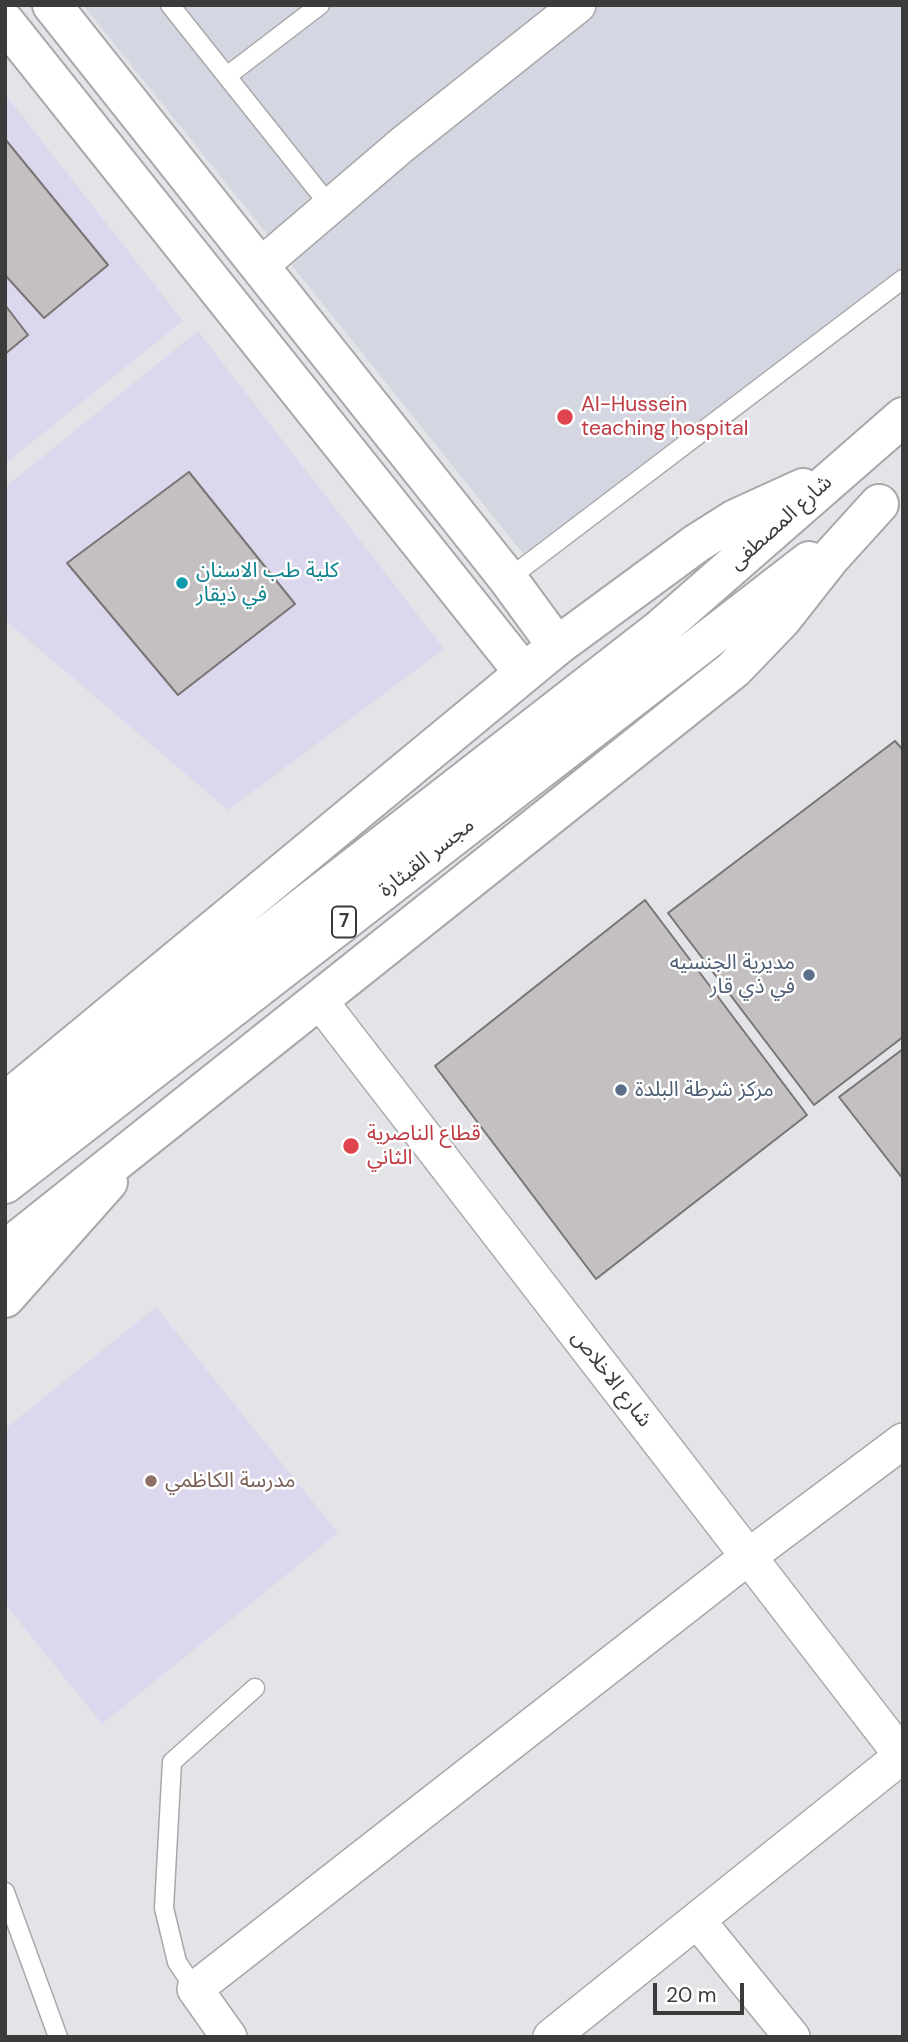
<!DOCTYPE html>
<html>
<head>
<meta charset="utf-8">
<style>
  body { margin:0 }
  #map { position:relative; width:908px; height:2042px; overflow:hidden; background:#e3e4e7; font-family:"DM Sans",sans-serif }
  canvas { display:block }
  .frame { position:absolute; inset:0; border:7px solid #3b3b3c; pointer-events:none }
  .scale { position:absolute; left:653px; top:1983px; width:91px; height:32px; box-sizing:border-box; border:4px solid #3b3b3c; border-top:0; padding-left:9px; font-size:21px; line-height:24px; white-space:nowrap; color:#3b3b3c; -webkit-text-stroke:5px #fff; paint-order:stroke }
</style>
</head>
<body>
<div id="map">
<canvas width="908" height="2042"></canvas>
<div class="frame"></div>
<div class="scale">20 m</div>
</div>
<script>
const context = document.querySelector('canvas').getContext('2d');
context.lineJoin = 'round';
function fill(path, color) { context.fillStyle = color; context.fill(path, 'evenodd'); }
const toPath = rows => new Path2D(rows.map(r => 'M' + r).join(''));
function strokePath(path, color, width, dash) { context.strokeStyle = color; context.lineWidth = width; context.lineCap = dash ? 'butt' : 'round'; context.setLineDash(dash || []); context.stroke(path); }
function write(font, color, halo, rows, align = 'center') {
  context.font = font + ' "DM Sans","Noto Sans Arabic",sans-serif'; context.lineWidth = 5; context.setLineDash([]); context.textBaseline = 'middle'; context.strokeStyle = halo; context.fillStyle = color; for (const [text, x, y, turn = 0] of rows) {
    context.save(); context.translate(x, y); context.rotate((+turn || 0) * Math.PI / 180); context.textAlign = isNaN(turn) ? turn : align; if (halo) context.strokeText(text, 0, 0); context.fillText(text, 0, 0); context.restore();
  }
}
fill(toPath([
  [83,5,903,5,903,273,529,561]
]), '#d4d7e1');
fill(toPath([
  [5,94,183,321,5,464],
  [198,331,444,649,228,810,5,620,5,487],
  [156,1307,338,1533,102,1724,5,1604,5,1429]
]), '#dcd7ec');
const building = toPath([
  [5,139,108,265,44,318,5,275,5,139],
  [5,305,28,335,5,354,5,305],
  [189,472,295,604,178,695,67,563,189,472],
  [895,741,903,750,903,1037,814,1105,668,913,895,741],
  [645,900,807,1115,596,1279,435,1066,645,900],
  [903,1049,903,1179,839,1097,903,1049]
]);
fill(building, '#c4c0c2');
strokePath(building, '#777475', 2);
const lane = toPath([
  [170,5,330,206],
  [227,76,320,5],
  [508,579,903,279],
  [5,1892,58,2037],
  [195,1989,177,1962,164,1908,172,1762,255,1688]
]);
const street = toPath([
  [259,267,403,144,578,5],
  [319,1000,903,1757],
  [697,1920,792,2037],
  [229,2037,195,1989,748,1557,903,1441],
  [551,2037,903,1755]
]);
const secondary = toPath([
  [52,5,508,579,557,646],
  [5,22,524,673],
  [5,1298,108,1182]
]);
const highway = toPath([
  [5,1102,557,646,697,543,735,519,803,488],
  [5,1139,659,630,903,417],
  [5,1184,809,561],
  [5,1250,734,669,782,619,830,558,879,504]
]);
strokePath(lane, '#a8a8ab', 21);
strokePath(street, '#a8a8ab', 38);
strokePath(secondary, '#a8a8ab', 42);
strokePath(highway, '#a8a8ab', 42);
strokePath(lane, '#fff', 18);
strokePath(street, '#fff', 35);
strokePath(secondary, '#fff', 38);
strokePath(highway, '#fff', 38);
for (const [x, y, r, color] of [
  [565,417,9,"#e0444e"],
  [182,583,7,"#0f9aa8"],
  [809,975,7,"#5c6f8a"],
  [621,1090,7,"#5c6f8a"],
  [351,1146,9,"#e0444e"],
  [151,1481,7,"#8d6e63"]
]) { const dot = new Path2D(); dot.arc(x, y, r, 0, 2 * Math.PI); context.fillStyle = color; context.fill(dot); strokePath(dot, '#fff', 2.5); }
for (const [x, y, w] of [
  [344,922,24]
]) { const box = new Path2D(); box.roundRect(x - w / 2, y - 15.5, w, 31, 5); context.fillStyle = '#fff'; context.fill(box); strokePath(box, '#3b3b3c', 2); }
write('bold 19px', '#3b3b3c', null, [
  ["7",344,922]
]);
write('21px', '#be3a42', '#fff', [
  ["Al-Hussein",581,405],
  ["teaching hospital",581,429],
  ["قطاع الناصرية",367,1134],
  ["الثاني",367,1158]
], 'left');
write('21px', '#3b3b3c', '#fff', [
  ["شارع المصطفى",781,523,-42],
  ["مجسر القيثارة",427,858,-38],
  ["شارع الاخلاص",611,1379,52]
]);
write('21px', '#0d838f', '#fff', [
  ["كلية طب الاسنان",196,571],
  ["في ذيقار",196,595]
], 'left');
write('21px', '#4e5e75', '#fff', [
  ["مديرية الجنسيه",795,963],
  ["في ذي قار",795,987],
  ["مركز شرطة البلدة",635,1090,"left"]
], 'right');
write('21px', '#785e54', '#fff', [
  ["مدرسة الكاظمي",165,1481]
], 'left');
</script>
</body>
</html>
